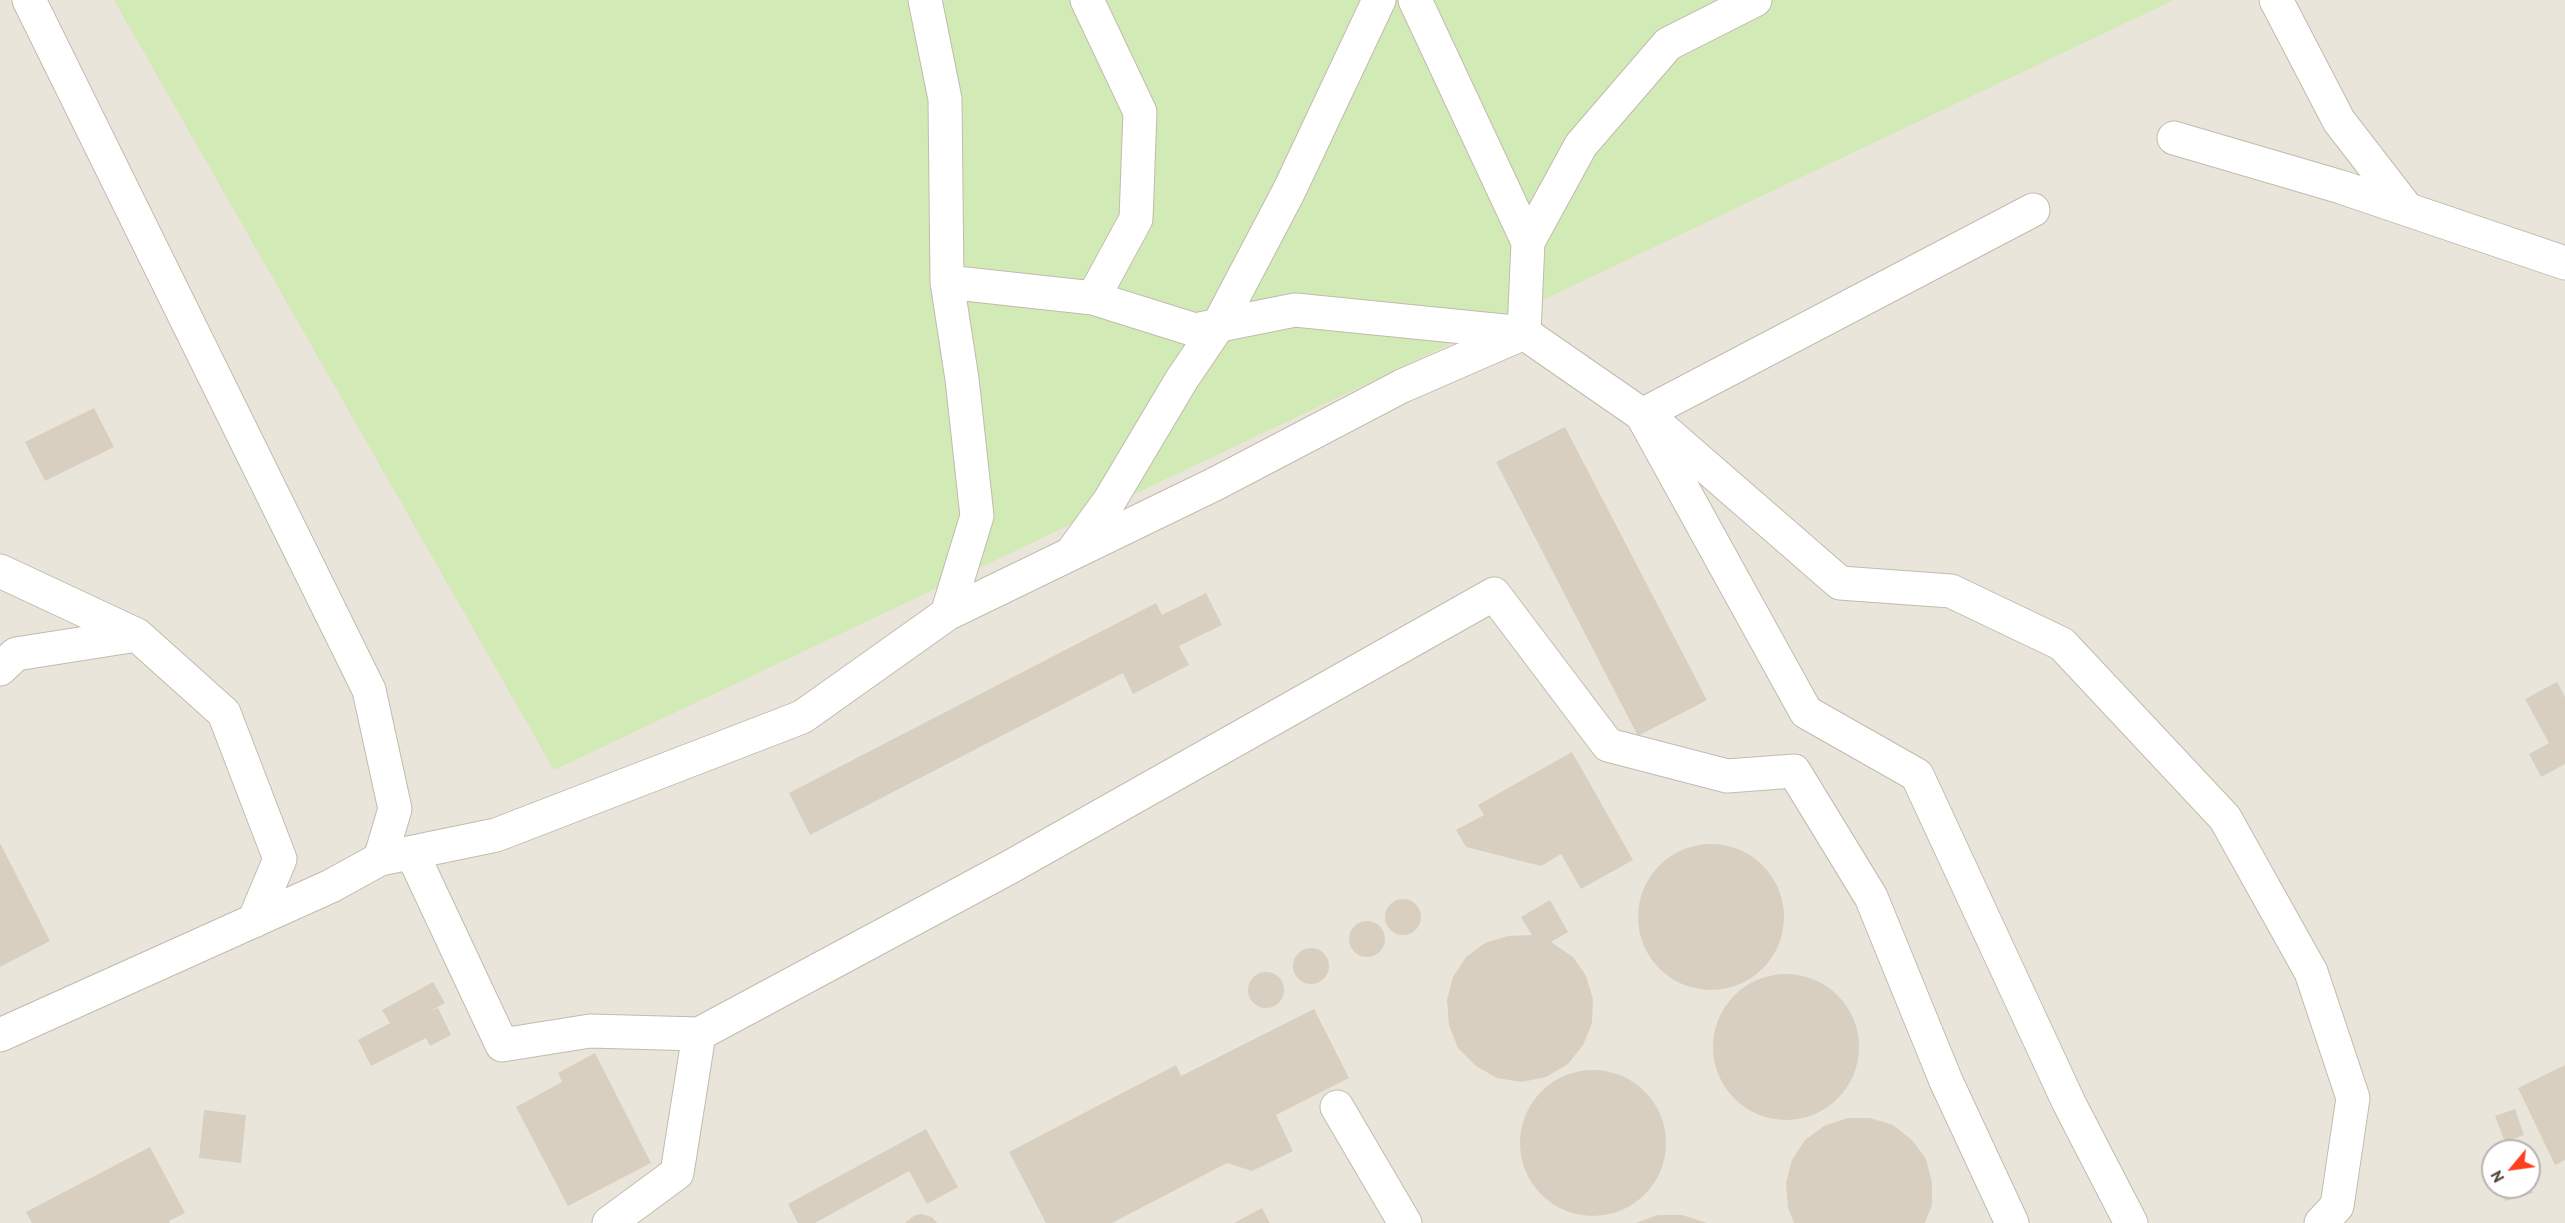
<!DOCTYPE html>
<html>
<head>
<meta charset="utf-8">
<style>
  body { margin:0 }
  #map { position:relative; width:2565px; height:1223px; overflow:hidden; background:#f6f3ec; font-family:"PT Sans",sans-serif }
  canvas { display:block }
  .north { position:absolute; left:2481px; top:1139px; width:60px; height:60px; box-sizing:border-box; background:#fff; border:2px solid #b7b4b0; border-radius:50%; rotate:241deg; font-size:16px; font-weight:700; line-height:24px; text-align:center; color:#4b4439 }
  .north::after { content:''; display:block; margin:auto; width:21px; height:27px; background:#fc3f1d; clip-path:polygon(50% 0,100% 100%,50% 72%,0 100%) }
</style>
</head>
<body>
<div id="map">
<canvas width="2565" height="1223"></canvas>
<div class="north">N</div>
</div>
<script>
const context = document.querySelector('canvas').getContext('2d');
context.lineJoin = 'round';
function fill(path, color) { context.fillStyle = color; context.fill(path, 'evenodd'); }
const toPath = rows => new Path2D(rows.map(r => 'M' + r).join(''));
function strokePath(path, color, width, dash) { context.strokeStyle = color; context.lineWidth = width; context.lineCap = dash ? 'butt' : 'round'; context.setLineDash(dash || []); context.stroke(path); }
fill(toPath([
  [0,0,2565,0,2565,1223,0,1223],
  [2493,1151,2529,1151,2529,1187,2493,1187]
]), '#eae5da');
fill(toPath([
  [114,0,2174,0,554,770]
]), '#d2eab5');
fill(toPath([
  [94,408,114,447,45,481,25,442],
  [1565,427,1707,700,1638,736,1496,462],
  [1206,593,1222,625,1179,646,1189,665,1133,694,1123,673,810,835,789,793,1156,603,1162,615],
  [2557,682,2565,697,2565,764,2541,777,2529,754,2549,743,2525,699],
  [1572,752,1633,860,1581,889,1561,854,1541,866,1466,847,1456,830,1484,815,1478,805],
  [0,843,50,941,0,967],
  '1638 917a73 73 0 1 1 146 0a73 73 0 1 1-146 0Z',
  '1385 917a18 18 0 1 1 36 0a18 18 0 1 1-36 0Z',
  [1550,900,1568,932,1551,942,1573,957,1586,976,1593,999,1592,1023,1583,1045,1568,1064,1546,1077,1522,1082,1497,1078,1476,1066,1458,1048,1449,1025,1447,1000,1453,977,1466,957,1485,943,1508,936,1532,935,1521,917],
  '1349 939a18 18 0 1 1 36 0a18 18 0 1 1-36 0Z',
  '1293 966a18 18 0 1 1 36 0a18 18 0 1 1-36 0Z',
  '1248 990a18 18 0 1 1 36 0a18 18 0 1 1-36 0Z',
  '1713 1047a73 73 0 1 1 146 0a73 73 0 1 1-146 0Z',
  [433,982,445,1003,430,1011,438,1008,451,1035,430,1046,426,1038,371,1066,358,1040,390,1023,382,1010],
  [1314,1009,1349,1078,1276,1115,1293,1151,1252,1171,1227,1163,1112,1223,1046,1223,1009,1152,1176,1065,1181,1076],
  [595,1053,651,1163,568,1206,516,1107,562,1082,558,1073],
  [2565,1065,2565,1160,2555,1165,2518,1088],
  '1520 1143a73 73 0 1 1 146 0a73 73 0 1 1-146 0Z',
  [2515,1109,2524,1135,2505,1142,2495,1116],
  [204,1110,246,1115,241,1163,199,1158],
  [1847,1118,1870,1118,1893,1125,1912,1140,1926,1159,1932,1182,1932,1205,1925,1223,1794,1223,1788,1208,1786,1183,1792,1160,1805,1140,1824,1126],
  [926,1129,958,1187,927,1204,909,1171,815,1223,798,1223,788,1204],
  [150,1147,185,1213,169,1221,170,1223,32,1223,26,1212],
  [2501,1187,2531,1187,2533,1193,2505,1201],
  [1262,1208,1270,1223,1234,1223],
  [921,1214,932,1217,937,1223,905,1223,915,1215],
  [1658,1215,1682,1215,1707,1223,1635,1223]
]), '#d8cfc1');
const minor = toPath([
  [29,0,369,690,395,809,380,859],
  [925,0,945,99,947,282],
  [1415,0,1528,242],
  [2276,0,2339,121,2407,209],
  [2174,138,2341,187,2565,263],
  [2033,210,1642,415,1806,712,1917,775,2069,1103,2131,1223],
  [1093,298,1195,330,1295,310,1524,333,1664,430,1840,583,1951,591,2062,644,2225,818,2311,972,2353,1098,2337,1206,2321,1223],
  [1073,551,1110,500,1182,379,1218,326,1289,191,1379,0],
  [0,571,137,635],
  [947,614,977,516,962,379,947,282,1093,298,1136,219,1140,112,1087,0],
  [0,669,16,654,137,635,224,713,280,859,254,921],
  [412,853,502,1045,590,1031,699,1034,1010,867,1494,594,1608,745,1727,776,1794,771,1871,897,1946,1081,2012,1223],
  [0,1035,331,886,380,859,496,835,802,717,947,614,1215,484,1402,386,1524,333,1528,242,1581,145,1668,44,1755,0],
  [1337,1107,1405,1223],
  [609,1223,677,1173,699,1034]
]);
strokePath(minor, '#c2bbae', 35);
strokePath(minor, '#fff', 33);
</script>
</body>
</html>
